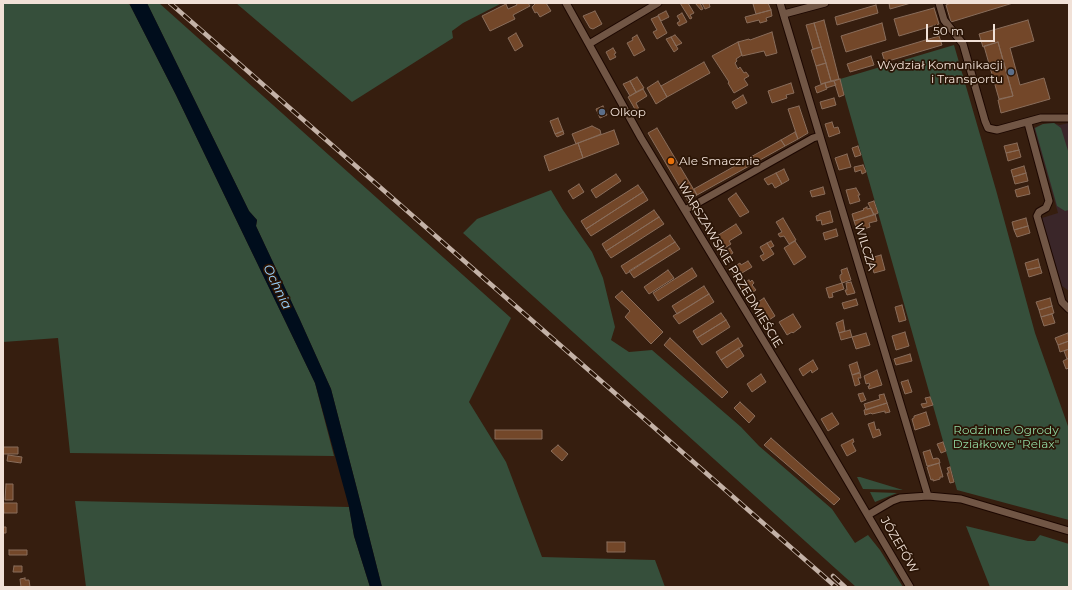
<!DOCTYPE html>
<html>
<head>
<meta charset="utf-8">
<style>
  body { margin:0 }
  #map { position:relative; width:1072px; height:590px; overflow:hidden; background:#361e0f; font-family:Montserrat,sans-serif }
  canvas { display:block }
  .frame { position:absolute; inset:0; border:4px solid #f1e1d7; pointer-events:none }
  .scale { position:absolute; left:926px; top:24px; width:69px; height:18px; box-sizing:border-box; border:2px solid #f1e1d7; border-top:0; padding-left:5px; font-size:12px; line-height:14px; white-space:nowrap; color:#f1e1d7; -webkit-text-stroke:3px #2b1506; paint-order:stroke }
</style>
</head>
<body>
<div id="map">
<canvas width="1072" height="590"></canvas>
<div class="frame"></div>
<div class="scale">50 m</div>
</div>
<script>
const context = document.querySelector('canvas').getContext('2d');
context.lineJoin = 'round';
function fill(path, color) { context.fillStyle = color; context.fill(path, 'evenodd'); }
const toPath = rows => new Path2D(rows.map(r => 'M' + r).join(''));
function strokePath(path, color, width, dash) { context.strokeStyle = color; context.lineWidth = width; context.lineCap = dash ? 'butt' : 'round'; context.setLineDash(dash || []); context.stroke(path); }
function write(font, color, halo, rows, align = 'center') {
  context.font = font + ' Montserrat,sans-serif'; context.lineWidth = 3.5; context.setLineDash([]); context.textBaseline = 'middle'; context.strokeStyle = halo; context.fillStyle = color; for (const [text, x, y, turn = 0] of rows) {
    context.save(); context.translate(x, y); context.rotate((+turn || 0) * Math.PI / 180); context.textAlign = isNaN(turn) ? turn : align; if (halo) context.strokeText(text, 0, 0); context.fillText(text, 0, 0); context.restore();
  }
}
fill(toPath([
  [1053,123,1060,125,1069,123,1069,291,1062,286,1042,218,1058,213,1034,128,1043,124]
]), '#3a2629');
fill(toPath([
  [3,3,127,3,130,5,176,95,315,383,334,456,70,453,58,338,3,342],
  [147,3,159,3,511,318,469,402,506,462,542,557,655,560,665,587,382,587,357,489,331,389,300,320,256,226,257,220,249,211],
  [236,3,502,3,463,23,452,31,453,38,352,102],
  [954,45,996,190,1035,333,1069,429,1069,520,957,490,840,79],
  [1054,123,1061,128,1069,154,1069,210,1065,211,1057,206,1035,128,1043,124],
  [551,190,563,210,592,252,603,278,615,327,611,340,629,352,652,350,741,427,759,446,832,509,855,543,868,535,880,550,903,587,856,587,463,233,477,219],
  [857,477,860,477,903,490,863,489],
  [870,492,897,493,875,502],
  [75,501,349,507,354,536,370,587,86,587],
  [966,526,1028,541,1035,541,1040,535,1069,544,1069,587,990,587]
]), '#364f3b');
fill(toPath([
  [131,3,147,3,249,211,257,220,256,226,300,320,331,389,357,489,382,587,370,587,354,536,349,507,315,383,176,95,130,5]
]), '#000d1c');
const building = toPath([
  [516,3,528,3,530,6,513,15,515,19,490,31,482,16,506,4,508,9,517,5,516,3],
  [536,3,546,3,551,11,540,17,537,12,535,13,532,7,536,3],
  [680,3,688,3,694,13,690,15,692,18,690,19,680,3],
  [695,3,700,3,703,9,701,10,695,3],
  [702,3,709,3,710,7,705,9,702,3],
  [757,3,768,3,771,10,756,14,753,4,757,3],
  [889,3,911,3,890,9,889,3],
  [951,3,1013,3,951,22,946,5,951,3],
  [876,5,878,13,837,25,835,17,876,5],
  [934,8,939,24,899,36,894,19,934,8],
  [771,10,772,16,766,18,767,21,760,23,759,20,747,23,745,17,771,10],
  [595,11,602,24,593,29,590,28,583,16,595,11],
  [666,11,669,17,661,21,658,15,666,11],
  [682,13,687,22,679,26,677,23,680,21,677,16,682,13],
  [658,16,667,33,657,39,653,32,657,30,651,19,658,16],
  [824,20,839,79,831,81,814,23,824,20],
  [1028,20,1034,41,1010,48,1020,85,1044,78,1050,99,1001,113,998,100,1013,96,998,42,983,47,979,34,1028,20],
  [814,23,821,47,813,49,806,25,814,23],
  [882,23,886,40,846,52,841,36,882,23],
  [772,32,777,53,766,56,764,51,742,56,738,42,749,39,750,40,772,32],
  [516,33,523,46,515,51,508,38,516,33],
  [637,35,645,50,634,56,627,43,633,40,632,38,637,35],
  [675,35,682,43,676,46,671,37,675,35],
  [939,36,942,45,885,62,882,53,939,36],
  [671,37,678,49,674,52,666,39,671,37],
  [738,42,742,55,736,59,737,61,735,63,738,69,740,67,744,73,746,72,749,76,744,79,748,85,734,93,728,83,729,82,712,56,738,42],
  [998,42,1013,96,999,99,984,46,998,42],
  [821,47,826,63,816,66,811,50,821,47],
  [613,48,616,53,614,54,616,57,610,60,606,52,613,48],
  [871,56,874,65,850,72,847,64,871,56],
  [704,62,710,73,667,97,661,86,704,62],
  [826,63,831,81,821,84,816,66,826,63],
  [637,77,644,88,636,92,630,81,637,77],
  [840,79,844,95,839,97,834,81,840,79],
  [630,81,636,92,630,96,623,84,630,81],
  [658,81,667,97,656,104,647,88,658,81],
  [834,81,836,85,826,88,825,83,834,81],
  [791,83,794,93,786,95,787,98,772,103,768,91,791,83],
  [825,83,827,89,817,93,815,87,825,83],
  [643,89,647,96,636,103,639,109,636,111,628,97,643,89],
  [743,95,747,103,736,109,732,102,743,95],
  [834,98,836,105,822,109,820,102,834,98],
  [603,106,607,115,600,118,596,109,603,106],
  [799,106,808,133,798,139,788,109,799,106],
  [558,118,563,131,555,134,550,121,558,118],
  [832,122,834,128,838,127,840,133,829,137,825,124,832,122],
  [592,126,600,130,601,134,576,144,572,134,592,126],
  [657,128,697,195,688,201,648,133,657,128],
  [614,130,619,144,583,158,578,143,614,130],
  [563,131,564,134,557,137,555,134,563,131],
  [795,132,798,139,785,146,781,140,795,132],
  [781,140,785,146,697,195,694,189,781,140],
  [578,143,583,158,549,171,544,156,578,143],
  [1017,143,1019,150,1006,153,1004,146,1017,143],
  [858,146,861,155,855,157,852,148,858,146],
  [1019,150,1021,157,1008,161,1006,153,1019,150],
  [847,154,851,167,839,170,835,158,847,154],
  [863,165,866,172,862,174,861,170,855,172,854,167,863,165],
  [1024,166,1026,173,1013,177,1011,170,1024,166],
  [784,169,789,180,782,184,776,173,784,169],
  [776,173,782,184,775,188,772,183,768,185,764,179,776,173],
  [1026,173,1028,181,1015,184,1013,177,1026,173],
  [616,174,621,181,596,198,591,190,616,174],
  [579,184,584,192,573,199,568,191,579,184],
  [638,185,643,192,586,229,581,221,638,185],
  [1028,186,1030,194,1017,197,1015,190,1028,186],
  [823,187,825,194,812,197,810,191,823,187],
  [856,188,860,195,858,195,860,201,850,204,846,190,856,188],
  [643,192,648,200,591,236,586,229,643,192],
  [736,193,749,212,740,217,728,199,736,193],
  [874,201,878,213,874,215,868,203,874,201],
  [867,207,867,209,871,208,874,215,854,221,852,214,864,210,863,209,867,207],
  [654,210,659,217,606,251,602,244,654,210],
  [830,211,833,222,822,225,821,220,817,221,816,216,819,215,819,214,830,211],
  [875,214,877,221,869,223,870,227,864,229,863,225,856,227,854,221,875,214],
  [659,217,664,224,611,258,606,251,659,217],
  [783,218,796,240,789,244,784,236,780,237,778,234,782,232,776,222,783,218],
  [1026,218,1028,226,1014,230,1012,222,1026,218],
  [736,224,742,233,729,241,731,244,725,248,717,236,736,224],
  [1028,226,1030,233,1017,237,1014,230,1028,226],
  [836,229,838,236,825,240,823,233,836,229],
  [670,235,675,242,626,274,621,266,670,235],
  [771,241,774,246,770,248,767,243,771,241],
  [795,241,806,257,794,265,784,248,795,241],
  [675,242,680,249,634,278,629,271,675,242],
  [767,243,774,254,763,261,760,256,764,254,760,247,767,243],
  [730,248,733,253,730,255,733,260,727,263,721,254,730,248],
  [881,255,885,270,874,273,870,258,881,255],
  [1038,259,1040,267,1027,270,1025,263,1038,259],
  [748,261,752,267,735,277,730,269,740,263,741,265,748,261],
  [1040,267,1042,273,1029,277,1027,270,1040,267],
  [692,268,697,276,658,301,653,293,692,268],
  [847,268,851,280,842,283,840,278,840,275,842,274,841,270,847,268],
  [668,270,674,278,649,294,644,287,668,270],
  [749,280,750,282,752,280,754,283,752,285,756,290,747,296,740,285,749,280],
  [851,282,855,293,847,295,845,290,847,290,846,283,851,282],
  [842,283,844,289,832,293,833,297,829,298,826,288,842,283],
  [704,286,709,294,677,314,672,306,704,286],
  [622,291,663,332,651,344,625,317,630,311,615,297,622,291],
  [709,294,714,302,679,324,673,316,709,294],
  [764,298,775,316,763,324,752,306,764,298],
  [1050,298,1052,306,1039,310,1036,302,1050,298],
  [856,299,858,305,844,309,842,303,856,299],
  [902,305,906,320,899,322,895,307,902,305],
  [1052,306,1054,313,1041,317,1039,310,1052,306],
  [721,313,726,320,697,338,693,331,721,313],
  [793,314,801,327,793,333,792,332,787,335,779,322,793,314],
  [1052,314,1055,323,1044,326,1041,317,1052,314],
  [726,320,730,327,702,345,697,338,726,320],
  [843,320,845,331,839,333,836,323,843,320],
  [850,330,852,337,841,340,839,333,850,330],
  [905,332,909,346,896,350,892,336,905,332],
  [866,333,870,345,856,349,852,337,866,333],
  [1068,333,1069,341,1058,345,1055,338,1068,333],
  [670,338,728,392,722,398,664,345,670,338],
  [738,338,743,346,721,360,716,352,738,338],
  [1069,341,1069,349,1060,352,1058,345,1069,341],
  [739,348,744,356,727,368,721,360,739,348],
  [1069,349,1069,358,1067,359,1064,351,1069,349],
  [910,354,912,361,896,365,894,359,910,354],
  [1069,358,1069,368,1066,369,1063,361,1069,358],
  [813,360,818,369,812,373,811,370,803,376,799,369,813,360],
  [857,362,860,372,852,375,849,365,857,362],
  [877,370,882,385,869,389,868,386,870,386,869,383,866,384,864,376,877,370],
  [860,373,861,378,858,378,860,384,855,386,852,375,860,373],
  [761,374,766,382,752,392,747,384,761,374],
  [908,380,912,392,905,394,901,382,908,380],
  [863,393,866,400,861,402,858,394,863,393],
  [884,394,887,403,866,410,864,404,880,399,879,395,884,394],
  [930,397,933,405,923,408,921,404,927,403,925,398,930,397],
  [740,402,755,416,749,423,734,408,740,402],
  [887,403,890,412,885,413,885,411,872,414,871,413,865,415,864,410,887,403],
  [926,412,930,425,915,430,912,419,914,418,914,416,926,412],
  [832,413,839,424,828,431,821,419,832,413],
  [874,422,876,430,879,429,881,435,873,438,868,424,874,422],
  [495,430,542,430,542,439,495,439,495,430],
  [771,438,840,499,834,505,764,445,771,438],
  [853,439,854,442,852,443,856,451,847,456,841,445,853,439],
  [943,442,946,451,941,453,937,444,943,442],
  [558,445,568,454,562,461,551,451,558,445],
  [3,447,18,447,18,454,3,454,3,447],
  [930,450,933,459,937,458,939,459,940,463,927,466,923,452,930,450],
  [8,455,22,457,21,463,7,461,8,455],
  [939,463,943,477,940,477,940,479,933,481,933,479,931,480,927,467,939,463],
  [950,467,954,482,950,483,947,473,949,473,947,468,950,467],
  [6,484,13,484,13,500,5,500,6,484],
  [3,503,17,503,17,513,4,513,3,503],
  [3,527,6,527,6,533,3,533,3,527],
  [607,542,625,542,625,552,607,552,607,542],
  [9,550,27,550,27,555,9,555,9,550],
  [14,566,22,566,22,572,13,572,14,566],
  [25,578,25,580,29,580,30,587,21,587,20,579,25,578]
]);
fill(building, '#734729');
strokePath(building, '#896d5b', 1);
const street = toPath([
  [566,3,641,138,817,429,910,587],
  [780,3,928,496],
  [939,3,944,20,963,44,985,121,988,128,997,130,1041,118,1069,118],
  [784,14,825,3],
  [589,44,658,3],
  [1028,123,1049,201,1046,208,1039,212,1037,216,1062,302,1069,309],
  [685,210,813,138,820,136],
  [868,515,892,501,900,498,928,496,961,499,1069,531]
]);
strokePath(street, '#1c0700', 9);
strokePath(street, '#715645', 7);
const rail = toPath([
  [170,3,836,587],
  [833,576,845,587]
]);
strokePath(rail, '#c4b2a7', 4.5);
strokePath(rail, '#2b1506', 3, [9]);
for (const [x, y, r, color] of [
  [1011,72,4,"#5c6f8a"],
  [602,112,4,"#5c6f8a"],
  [671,161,4,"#e8710a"]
]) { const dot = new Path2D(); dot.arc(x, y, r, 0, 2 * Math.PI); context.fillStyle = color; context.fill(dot); strokePath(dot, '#2b1506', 1.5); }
write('12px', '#f1e1d7', '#2b1506', [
  ["Wydział Komunikacji",1003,65,"right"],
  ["i Transportu",1003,79,"right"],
  ["Olkop",610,112],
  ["Ale Smacznie",679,161]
], 'left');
write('12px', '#f1e1d7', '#2b1506', [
  ["WILCZA",865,247,73],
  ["WARSZAWSKIE PRZEDMIEŚCIE",730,265,59],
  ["JÓZEFÓW",899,545,60]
]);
write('12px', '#90d7a1', '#2b1506', [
  ["Rodzinne Ogrody",1006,430],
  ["Działkowe \"Relax\"",1006,444]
]);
write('italic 13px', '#9ad3fe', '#2b1506', [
  ["Ochnia",277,287,64]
]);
</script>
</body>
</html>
